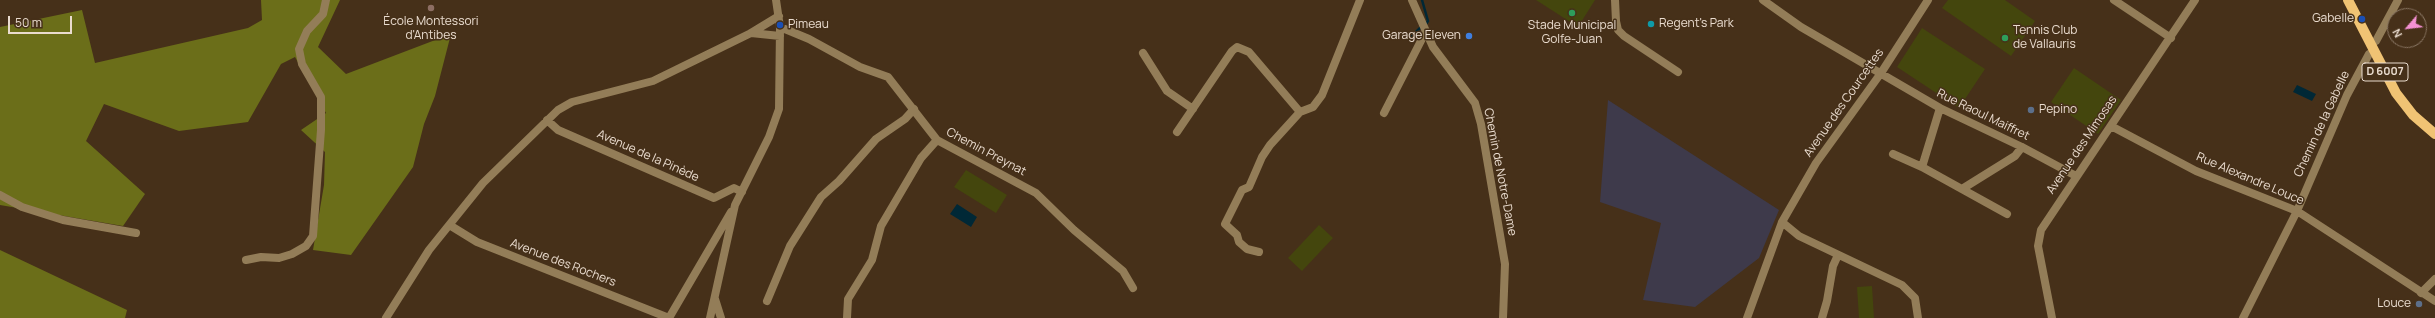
<!DOCTYPE html>
<html>
<head>
<meta charset="utf-8">
<style>
  body { margin:0 }
  #map { position:relative; width:2435px; height:318px; overflow:hidden; background:#463019; font-family:Manrope,sans-serif }
  canvas { display:block }
  .north { position:absolute; left:2387px; top:8px; width:40px; height:40px; box-sizing:border-box; background:#463019; border:1px solid #887562; border-radius:50%; rotate:242deg; font-size:11px; font-weight:700; line-height:16px; text-align:center; color:#eadccf }
  .north::after { content:''; display:block; margin:auto; width:14px; height:18px; background:#f491d3; clip-path:polygon(50% 0,100% 100%,50% 72%,0 100%) }
  .scale { position:absolute; left:8px; top:16px; width:64px; height:18px; box-sizing:border-box; border:2px solid #eadccf; border-top:0; padding-left:5px; font-size:12px; line-height:14px; white-space:nowrap; color:#eadccf; -webkit-text-stroke:3px #463019; paint-order:stroke }
</style>
</head>
<body>
<div id="map">
<canvas width="2435" height="318"></canvas>
<div class="north">N</div>
<div class="scale">50 m</div>
</div>
<script>
const context = document.querySelector('canvas').getContext('2d');
context.lineJoin = 'round';
function fill(path, color) { context.fillStyle = color; context.fill(path, 'evenodd'); }
const toPath = rows => new Path2D(rows.map(r => 'M' + r).join(''));
function strokePath(path, color, width, dash) { context.strokeStyle = color; context.lineWidth = width; context.lineCap = dash ? 'butt' : 'round'; context.setLineDash(dash || []); context.stroke(path); }
function write(font, color, halo, rows, align = 'center') {
  context.font = font + ' Manrope,sans-serif'; context.lineWidth = 3; context.setLineDash([]); context.textBaseline = 'middle'; context.strokeStyle = halo; context.fillStyle = color; for (const [text, x, y, turn = 0] of rows) {
    context.save(); context.translate(x, y); context.rotate((+turn || 0) * Math.PI / 180); context.textAlign = isNaN(turn) ? turn : align; if (halo) context.strokeText(text, 0, 0); context.fillText(text, 0, 0); context.restore();
  }
}
fill(toPath([
  [1608,100,1779,210,1759,258,1695,307,1643,300,1661,223,1600,202]
]), '#3e3a4b');
fill(toPath([
  [1536,0,1595,0,1578,27],
  [1948,0,2005,0,2035,21,2011,56,1942,8],
  [1922,28,1985,69,1959,108,1897,67],
  [2074,68,2121,100,2098,134,2051,102],
  [966,170,1007,195,996,213,954,187],
  [1319,225,1333,238,1302,271,1288,258],
  [1872,286,1874,318,1859,318,1857,287]
]), '#44460d');
fill(toPath([
  [261,0,340,0,318,47,346,74,451,34,435,96,424,124,413,167,351,255,313,250,324,185,325,152,301,130,326,113,295,57,281,64,248,122,179,131,104,104,86,141,145,194,123,226,0,205,0,27,82,10,95,63,248,28,262,20],
  [0,250,127,310,125,318,0,318]
]), '#6b6e19');
fill(toPath([
  [2297,85,2316,94,2312,101,2293,92],
  [957,204,977,217,971,227,950,214]
]), '#002836');
strokePath(toPath([
  [1422,0,1428,21,1426,24],
  [1409,39,1420,28]
]), '#002836', 2.5);
strokePath(toPath([
  [1412,0,1433,47,1475,103,1481,124,1505,264,1503,318],
  [1615,0,1616,21,1618,30,1624,36,1678,72],
  [1763,0,1801,27,1940,108,2022,147,2076,176],
  [2114,0,2171,38],
  [780,27,809,39,860,67,888,77,937,140,1036,193,1074,230,1123,271,1133,288],
  [751,33,780,36],
  [2370,44,2376,41,2398,0],
  [1143,53,1167,91,1193,109],
  [1384,113,1426,31],
  [547,120,558,130,714,198,734,188,742,192],
  [2111,126,2196,171,2297,211,2435,301],
  [1177,132,1232,51,1237,47,1249,52,1300,112],
  [1893,154,1922,167,2007,214],
  [1922,167,1940,108],
  [1962,189,2015,156,2022,147],
  [0,195,22,207,63,220,136,233],
  [1782,222,1799,236,1902,285,1915,298,1918,318],
  [451,226,477,242,669,318],
  [1259,252,1247,249,1239,242,1237,235,1225,224,1242,190,1249,187,1262,157,1270,145,1300,112,1313,107,1322,95,1360,0],
  [246,260,261,257,279,258,292,254,306,246,313,236,321,130,321,97,302,64,299,49,307,31,323,14,326,0],
  [2421,293,2435,279],
  [715,299,721,318],
  [767,301,790,246,821,197,839,181,876,139,905,119,914,109],
  [386,318,429,250,483,183,558,110,572,102,653,81,751,33,779,16],
  [669,318,731,212],
  [710,318,735,205,769,137,779,109,780,27,776,0],
  [847,318,848,299,872,260,881,226,921,158,937,140],
  [1747,318,1782,222,1816,163,1881,73,1928,0],
  [1822,318,1827,301,1833,266,1838,255],
  [2052,318,2038,246,2041,230,2195,0],
  [2243,318,2297,211,2347,95,2369,54,2374,52]
]), '#937d58', 8);
strokePath(toPath([
  [2348,0,2396,93,2413,115,2435,134]
]), '#f0c374', 10);
for (const [x, y, r, color] of [
  [431,8,4,"#8d6e63"],
  [1572,13,4,"#2e9e5b"],
  [2362,19,4,"#1a4fb4"],
  [1651,24,4,"#0f9aa8"],
  [780,25,4,"#1a4fb4"],
  [1469,36,4,"#3f7fe0"],
  [2005,38,4,"#2e9e5b"],
  [2031,110,4,"#5c6f8a"],
  [2419,304,4,"#5c6f8a"]
]) { const dot = new Path2D(); dot.arc(x, y, r, 0, 2 * Math.PI); context.fillStyle = color; context.fill(dot); strokePath(dot, '#463019', 1.5); }
for (const [x, y, w] of [
  [2385,72,46]
]) { const box = new Path2D(); box.roundRect(x - w / 2, y - 9, w, 18, 3); context.fillStyle = '#463019'; context.fill(box); strokePath(box, '#eadccf', 1); }
write('bold 11px', '#eadccf', null, [
  ["D 6007",2385,72]
]);
write('12px', '#eadccf', '#463019', [
  ["Gabelle",2354,19,"right"],
  ["École Montessori",431,22,"center"],
  ["d'Antibes",431,36,"center"],
  ["Regent's Park",1659,24],
  ["Pimeau",788,25],
  ["Stade Municipal",1572,26,"center"],
  ["Golfe-Juan",1572,40,"center"],
  ["Tennis Club",2013,31],
  ["de Vallauris",2013,45],
  ["Garage Eleven",1461,36,"right"],
  ["Pepino",2039,110],
  ["Louce",2411,304,"right"]
], 'left');
write('12px', '#eadccf', '#463019', [
  ["Avenue des Courcettes",1844,103,-55],
  ["Rue Raoul Maiffret",1983,115,26],
  ["Chemin de la Gabelle",2322,124,-65],
  ["Avenue des Mimosas",2082,145,-56],
  ["Chemin Preynat",986,152,28],
  ["Avenue de la Pinède",648,156,24],
  ["Chemin de Notre-Dame",1500,172,79],
  ["Rue Alexandre Louce",2250,179,23],
  ["Avenue des Rochers",563,263,21]
]);
</script>
</body>
</html>
